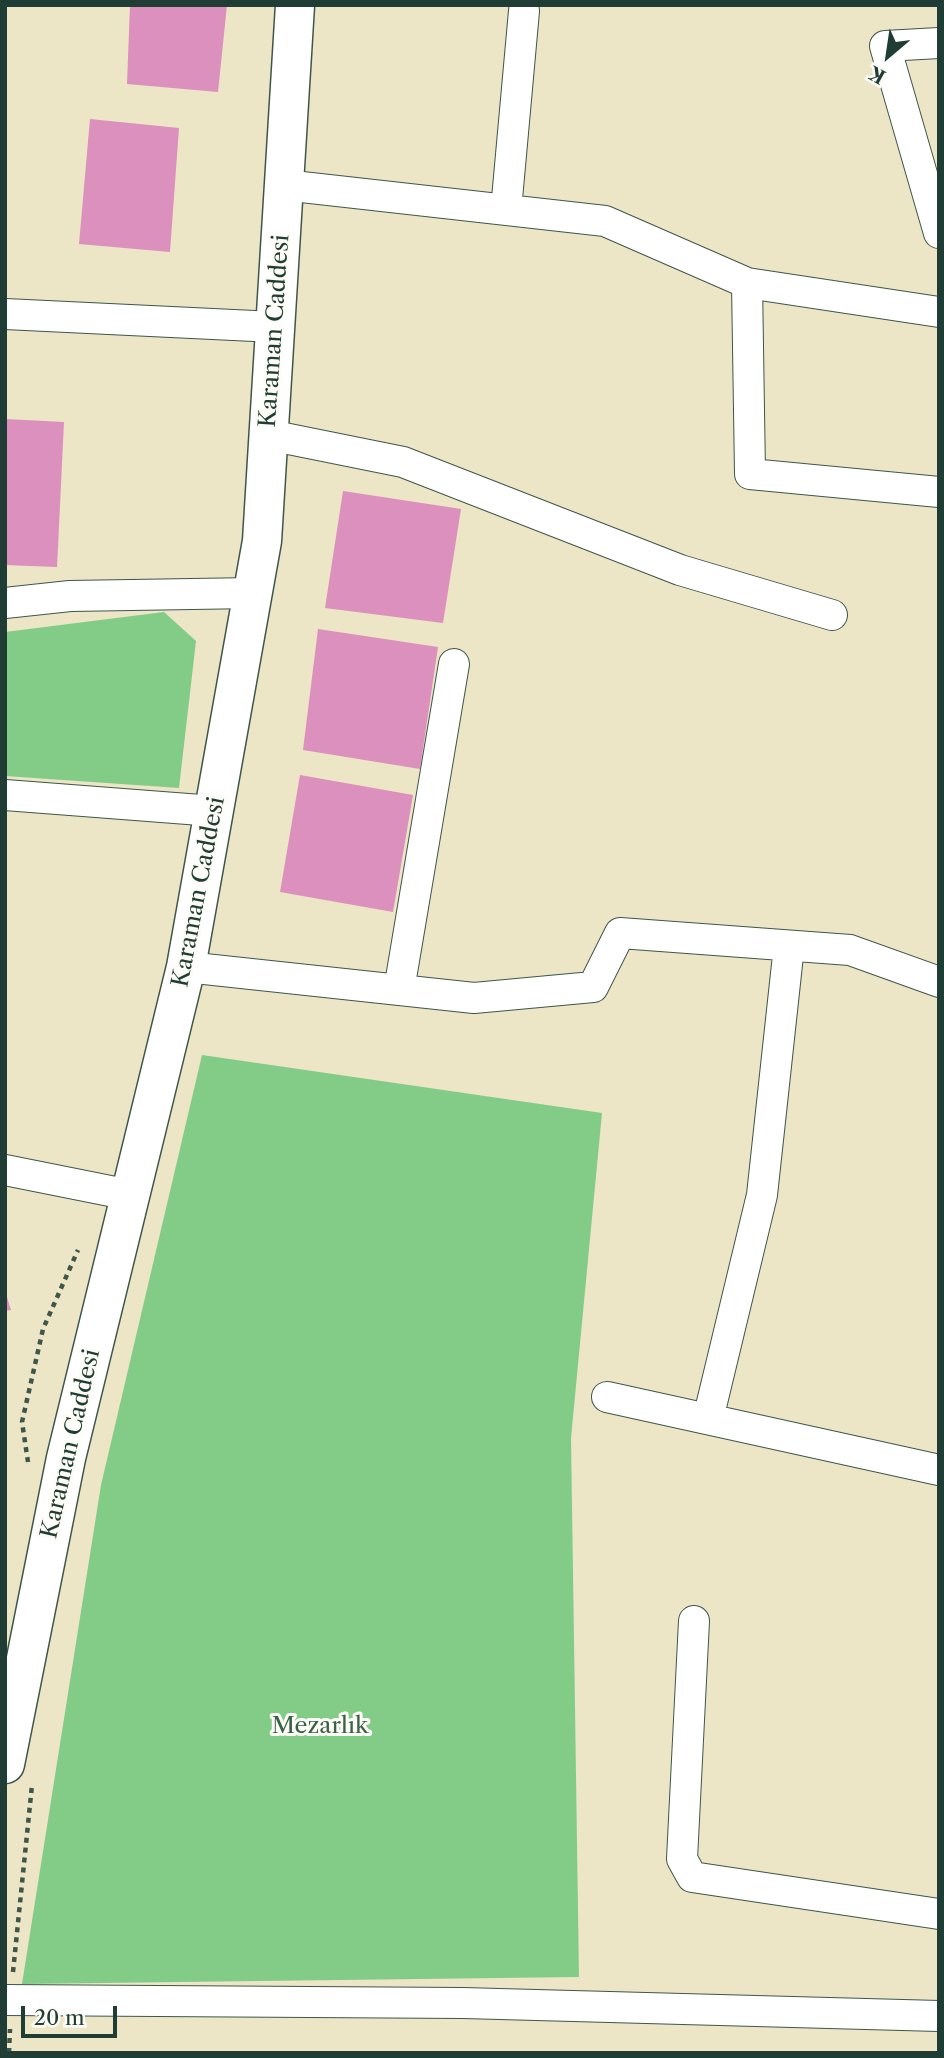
<!DOCTYPE html>
<html>
<head>
<meta charset="utf-8">
<style>
  body { margin:0 }
  #map { position:relative; width:944px; height:2058px; overflow:hidden; background:#ece5c6; font-family:"Libre Caslon Text",serif }
  canvas { display:block }
  .frame { position:absolute; inset:0; border:7px solid #1f3d34; pointer-events:none }
  .north { position:absolute; left:853px; top:21px; width:70px; height:70px; -webkit-text-stroke:5px #fdfcf7; paint-order:stroke; rotate:209deg; font-size:19px; font-weight:700; line-height:28px; text-align:center; color:#1f3d34 }
  .north::after { content:''; display:block; margin:auto; width:24px; height:32px; background:#1f3d34; clip-path:polygon(50% 0,100% 100%,50% 72%,0 100%) }
  .scale { position:absolute; left:21px; top:2006px; width:96px; height:32px; box-sizing:border-box; border:4px solid #1f3d34; border-top:0; padding-left:9px; font-size:21px; line-height:24px; white-space:nowrap; color:#1f3d34; -webkit-text-stroke:5px #fdfcf7; paint-order:stroke }
</style>
</head>
<body>
<div id="map">
<canvas width="944" height="2058"></canvas>
<div class="frame"></div>
<div class="north">K</div>
<div class="scale">20 m</div>
</div>
<script>
const context = document.querySelector('canvas').getContext('2d');
context.lineJoin = 'round';
function fill(path, color) { context.fillStyle = color; context.fill(path, 'evenodd'); }
const toPath = rows => new Path2D(rows.map(r => 'M' + r).join(''));
function strokePath(path, color, width, dash) { context.strokeStyle = color; context.lineWidth = width; context.lineCap = dash ? 'butt' : 'round'; context.setLineDash(dash || []); context.stroke(path); }
function write(font, color, halo, rows, align = 'center') {
  context.font = font + ' "Libre Caslon Text",serif'; context.lineWidth = 6; context.setLineDash([]); context.textBaseline = 'middle'; context.strokeStyle = halo; context.fillStyle = color; for (const [text, x, y, turn = 0] of rows) {
    context.save(); context.translate(x, y); context.rotate((+turn || 0) * Math.PI / 180); context.textAlign = isNaN(turn) ? turn : align; if (halo) context.strokeText(text, 0, 0); context.fillText(text, 0, 0); context.restore();
  }
}
fill(toPath([
  [164,612,196,641,179,788,5,776,5,632],
  [202,1055,602,1113,571,1438,579,1977,22,1984,101,1485]
]), '#83cc88');
fill(toPath([
  [130,5,227,5,218,92,127,84],
  [90,119,179,128,170,252,79,244],
  [5,419,64,422,57,567,5,565],
  [343,491,461,509,443,623,325,608],
  [318,629,438,647,420,769,303,750],
  [300,775,413,795,393,912,280,892],
  [5,1291,11,1310,5,1311]
]), '#db90bd');
const minor = toPath([
  [939,43,885,46,939,233],
  [284,185,605,221,747,283,939,312],
  [506,210,524,11],
  [747,283,750,474,939,492],
  [5,314,275,327],
  [269,435,403,462,680,570,832,615],
  [5,603,70,596,253,593],
  [5,795,214,811],
  [186,967,474,998,593,987,620,933,850,950,939,982],
  [399,990,454,664],
  [5,1170,130,1195],
  [607,1397,939,1470],
  [708,1419,762,1195,789,946],
  [694,1621,682,1859,692,1877,939,1914],
  [5,2000,463,2003,939,2016]
]);
const secondary = toPath([
  [5,1764,66,1458,186,967,262,541,295,5]
]);
strokePath(minor, '#3e564a', 32);
strokePath(secondary, '#3e564a', 41);
strokePath(toPath([
  [28,1462,22,1422,43,1329,78,1250],
  [13,1972,32,1785],
  [9,2053,10,2029]
]), '#3e564a', 4.5, [5, 5]);
strokePath(minor, '#fff', 30);
strokePath(secondary, '#fff', 38);
write('23px', '#1f3d34', '#fdfcf7', [
  ["Karaman Caddesi",275,331,-86],
  ["Karaman Caddesi",199,892,-79],
  ["Karaman Caddesi",71,1444,-77]
]);
write('23px', '#386149', '#fdfcf7', [
  ["Mezarlık",320,1726]
]);
</script>
</body>
</html>
